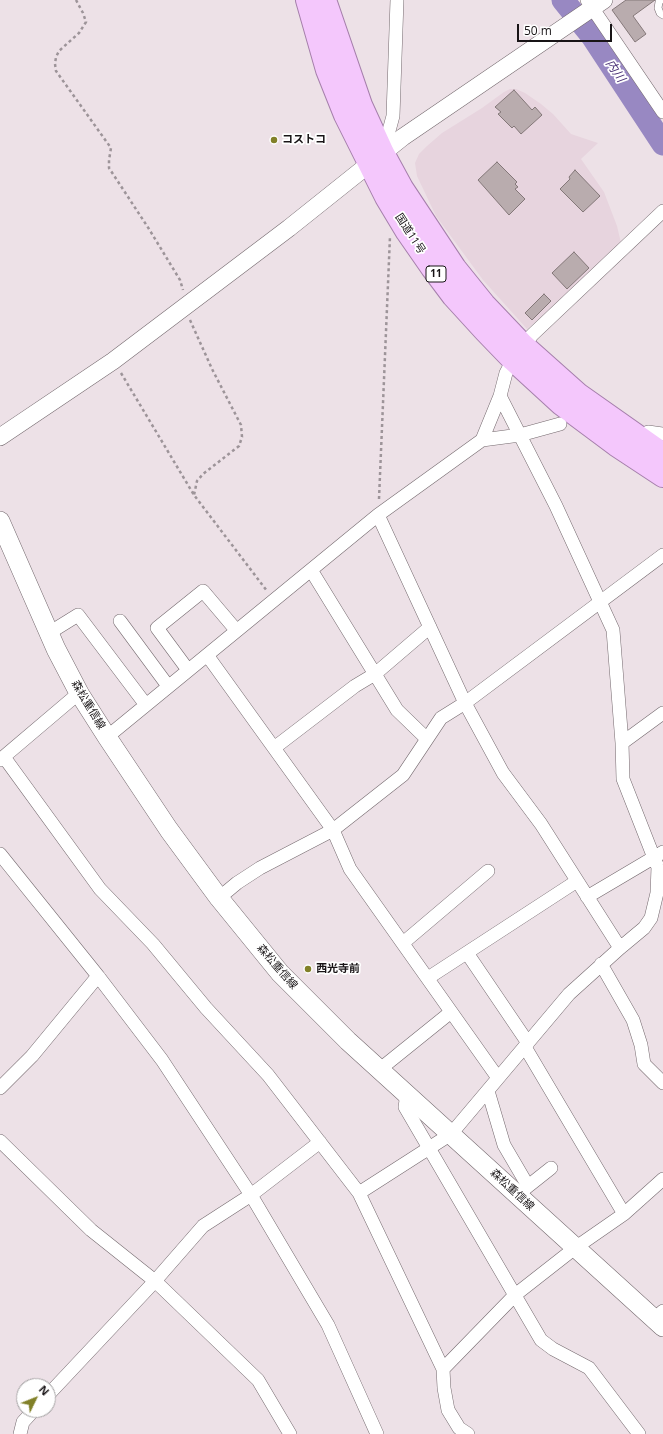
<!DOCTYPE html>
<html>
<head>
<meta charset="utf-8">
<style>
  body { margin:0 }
  #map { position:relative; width:663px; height:1434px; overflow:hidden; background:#ede1e7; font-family:"Open Sans",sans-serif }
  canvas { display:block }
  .north { position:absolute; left:16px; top:1378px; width:40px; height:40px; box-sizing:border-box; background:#fff; border:1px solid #a3a1a2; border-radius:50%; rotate:47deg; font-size:11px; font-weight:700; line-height:16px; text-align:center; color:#181416 }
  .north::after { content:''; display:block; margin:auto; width:14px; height:18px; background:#818028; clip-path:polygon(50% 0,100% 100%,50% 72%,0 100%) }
  .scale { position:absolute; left:517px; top:24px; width:95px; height:18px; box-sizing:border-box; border:2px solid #181416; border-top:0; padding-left:5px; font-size:12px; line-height:14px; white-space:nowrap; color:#181416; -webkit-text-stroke:3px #fff; paint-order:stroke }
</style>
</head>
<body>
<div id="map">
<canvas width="663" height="1434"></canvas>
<div class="north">N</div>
<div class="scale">50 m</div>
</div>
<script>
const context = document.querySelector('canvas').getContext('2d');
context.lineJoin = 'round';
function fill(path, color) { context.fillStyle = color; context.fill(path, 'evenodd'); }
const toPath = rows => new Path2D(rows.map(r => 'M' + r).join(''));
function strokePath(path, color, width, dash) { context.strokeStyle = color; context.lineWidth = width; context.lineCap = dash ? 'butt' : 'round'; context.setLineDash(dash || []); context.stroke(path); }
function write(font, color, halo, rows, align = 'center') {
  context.font = font + ' "Open Sans","Noto Sans JP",sans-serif'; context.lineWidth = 3.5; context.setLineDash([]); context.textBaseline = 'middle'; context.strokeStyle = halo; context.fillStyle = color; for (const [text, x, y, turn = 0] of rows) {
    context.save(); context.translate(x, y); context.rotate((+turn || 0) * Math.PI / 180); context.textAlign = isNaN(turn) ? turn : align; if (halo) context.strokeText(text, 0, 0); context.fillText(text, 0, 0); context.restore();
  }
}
fill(toPath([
  [510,89,516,89,525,93,541,104,553,114,571,134,598,143,581,159,604,192,617,226,621,243,560,301,527,329,483,280,436,216,417,176,415,163,419,154,427,146,442,133,482,108,504,92]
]), '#e7d4de');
strokePath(toPath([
  [563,0,592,36,663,144]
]), '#9888c2', 23);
const building = toPath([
  [626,0,655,0,633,16,646,34,635,42,612,10,626,0],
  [514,90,532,110,535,107,542,115,521,134,514,126,512,128,498,114,501,112,495,107,514,90],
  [497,162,517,182,515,184,518,187,515,189,525,199,509,215,478,180,497,162],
  [575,170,600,196,583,212,560,189,570,179,569,177,575,170],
  [574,252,589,268,567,289,552,273,574,252],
  [544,294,551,301,532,320,525,313,544,294]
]);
fill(building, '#b9acae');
strokePath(building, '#847879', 1);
const service = toPath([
  [661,0,659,2,658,8,660,13,663,15]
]);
const minor = toPath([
  [587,0,663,112],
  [383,153,393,116,397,0],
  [500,396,556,506,613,630,622,743,623,779,654,858,658,867,663,873],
  [482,440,520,435,560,424],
  [642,440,648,432,663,434],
  [311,570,397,710,427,739],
  [120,621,168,686],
  [49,633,78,615,146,705],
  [207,655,333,830,350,869,498,1078],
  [188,670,157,628,203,591,236,630],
  [107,737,378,515,482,440,500,396,506,373,513,360,532,335,663,211],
  [622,743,663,713],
  [274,748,355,686,375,674,430,627],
  [4,757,100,889,153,944,206,1008,268,1075,359,1193,443,1369,444,1388,448,1410,459,1428,468,1434],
  [0,760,79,693],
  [0,854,98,976,162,1060,251,1195,328,1325,377,1434],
  [587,897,663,852],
  [219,898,237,883,260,868,333,830,403,775,441,718,465,703,663,555],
  [403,943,488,871],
  [620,948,644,928,651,918,657,893,658,867],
  [467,953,528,1043],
  [601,964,633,1020,641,1045,644,1064,663,1083],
  [428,978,577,881],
  [525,1047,624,1214],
  [379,1070,451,1012],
  [0,1088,32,1056,98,976],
  [488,1091,504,1145,528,1186],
  [407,1094,405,1107,541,1340,553,1349,589,1368,639,1434],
  [0,1141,91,1230,155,1281,258,1380,290,1434],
  [522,1191,551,1168],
  [359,1193,451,1134,569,994,620,948,541,824,503,773,465,703,378,515],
  [654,1319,663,1311],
  [443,1369,515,1295,575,1248,624,1214,663,1179],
  [48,1395,155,1281,203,1226,251,1195,320,1142],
  [20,1434,23,1422,34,1410]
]);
const tertiary = toPath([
  [0,437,113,361,289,228,403,137,604,0]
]);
const secondary = toPath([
  [0,521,56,649,79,693,107,737,169,830,219,898,280,973,348,1041,663,1327]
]);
const trunk = toPath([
  [307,0,327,70,345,115,386,197,407,232,432,268,453,296,485,331,513,360,561,404,616,445,663,476],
  [325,0,361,105,383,153,402,188,455,268,484,304,523,345,578,394,663,454]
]);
strokePath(service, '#74696e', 8);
strokePath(minor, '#74696e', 14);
strokePath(tertiary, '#74696e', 18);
strokePath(secondary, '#74696e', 20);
strokePath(trunk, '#a57fab', 24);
strokePath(toPath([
  [76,0,83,13,86,22,79,33,59,51,56,57,55,64,56,71,111,148,109,160,109,168,113,174,149,229,180,280,183,290],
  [190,320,212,369,241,425,242,437,239,446,203,474,197,481,194,495],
  [121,373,194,495,267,591],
  [379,499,390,236]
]), '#9d9499', 2.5, [3, 3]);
strokePath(service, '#fff', 7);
strokePath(minor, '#fff', 13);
strokePath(tertiary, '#fff', 17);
strokePath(secondary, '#fff', 19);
strokePath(trunk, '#f4c7fc', 22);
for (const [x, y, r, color] of [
  [274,140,4,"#818028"],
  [308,969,4,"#818028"]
]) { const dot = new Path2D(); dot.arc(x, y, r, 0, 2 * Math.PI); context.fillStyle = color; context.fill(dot); strokePath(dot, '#fff', 1.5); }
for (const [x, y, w] of [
  [436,274,20]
]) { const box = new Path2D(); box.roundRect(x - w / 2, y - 8, w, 16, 3); context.fillStyle = '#fff'; context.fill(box); strokePath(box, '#181416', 1); }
write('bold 10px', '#181416', null, [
  ["11",436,274]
]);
write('bold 11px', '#181416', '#fff', [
  ["コストコ",282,140],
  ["西光寺前",316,969]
], 'left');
write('11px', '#181416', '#fff', [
  ["国道11号",410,234,57],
  ["森松重信線",88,705,59],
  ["森松重信線",277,967,49],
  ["森松重信線",512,1190,43]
]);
write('italic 12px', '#462d73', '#fff', [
  ["内川",615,71,56]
]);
</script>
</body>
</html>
